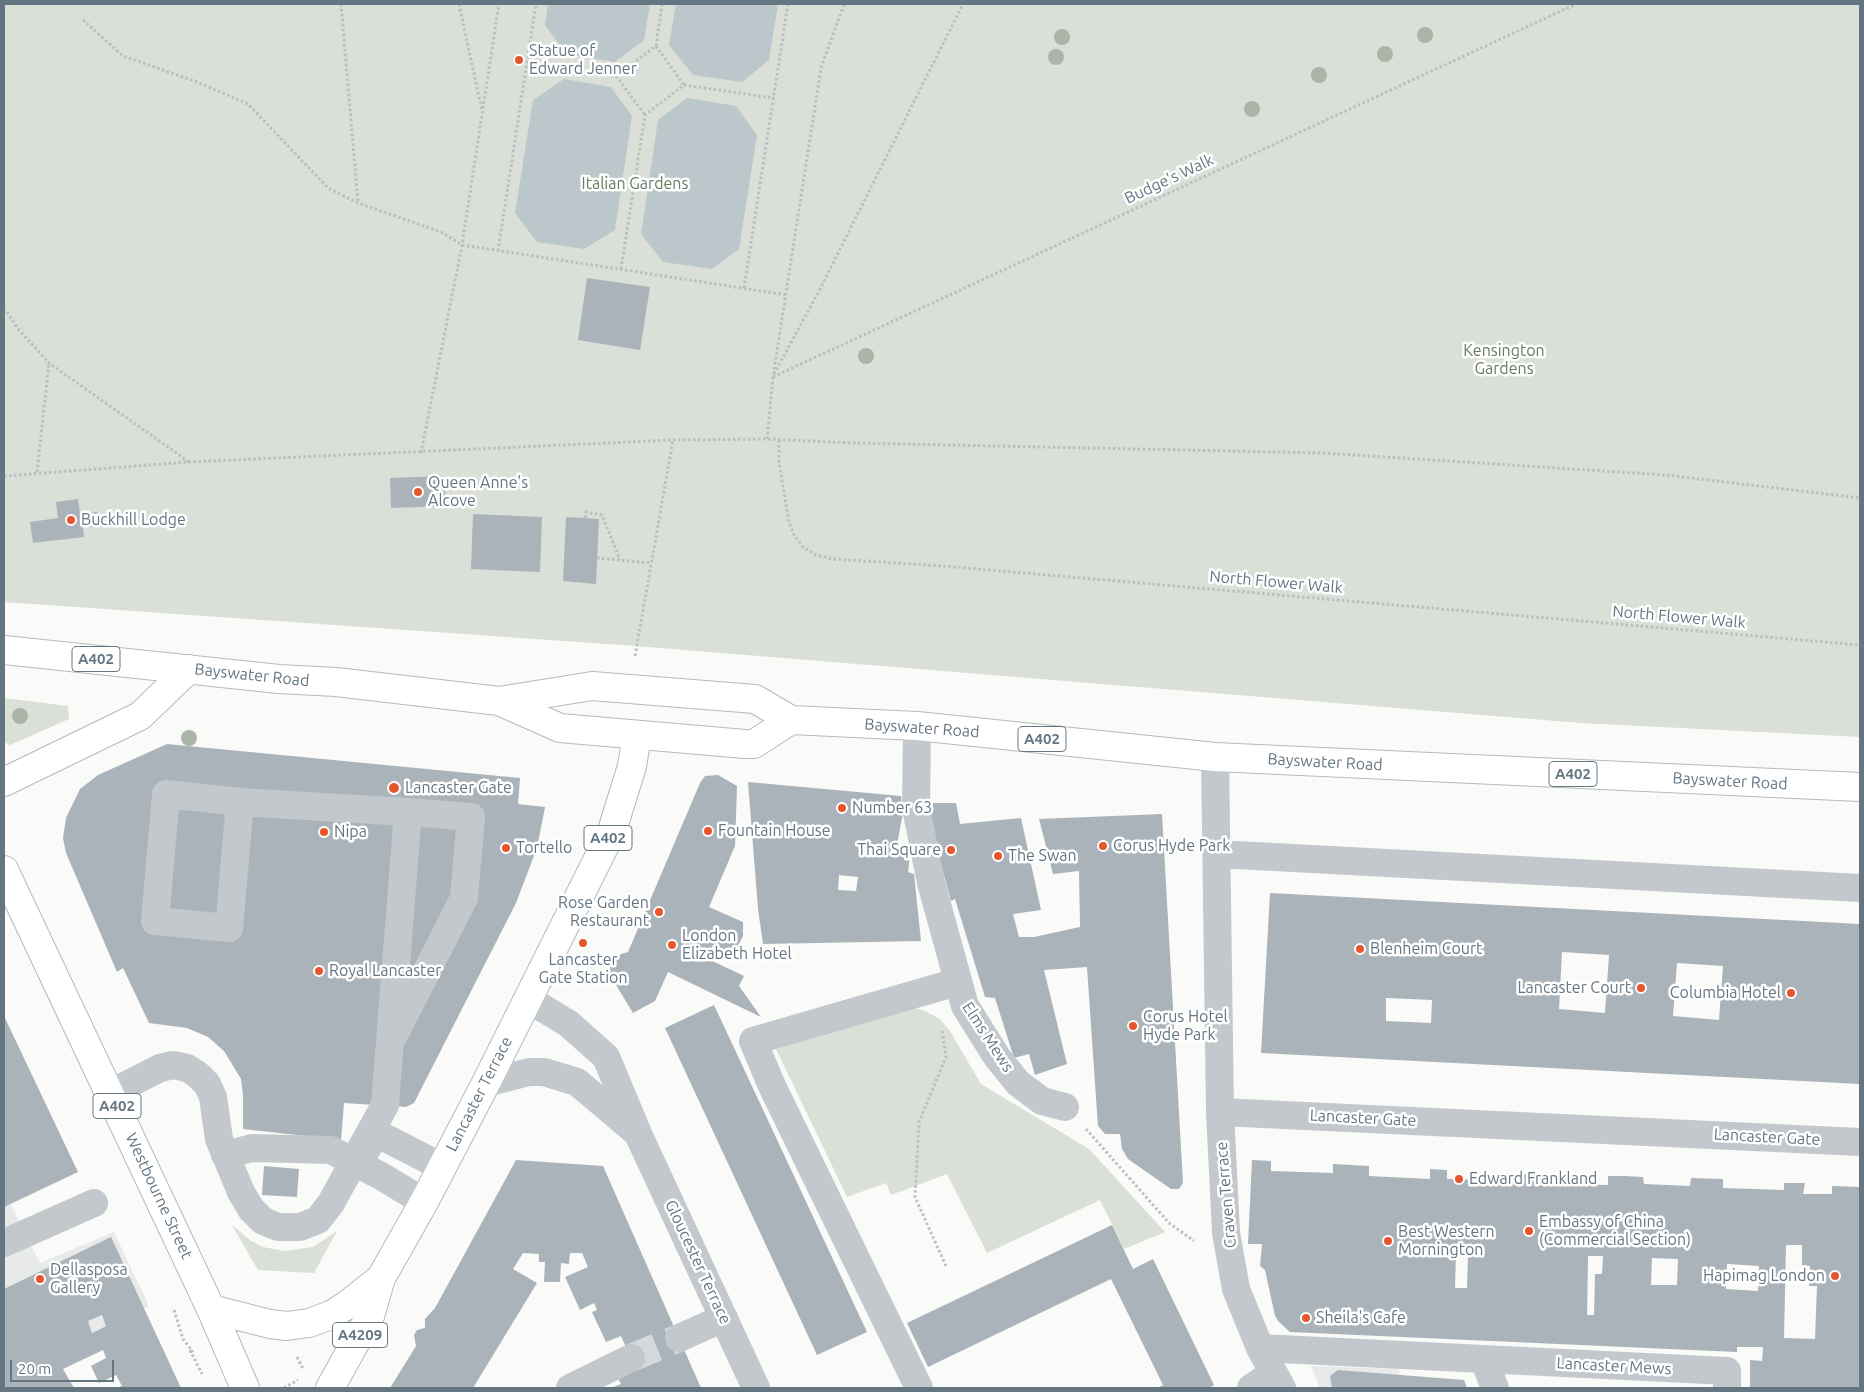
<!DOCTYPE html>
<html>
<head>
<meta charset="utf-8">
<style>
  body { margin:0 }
  #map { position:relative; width:1864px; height:1392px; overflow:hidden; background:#fafaf8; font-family:Ubuntu,sans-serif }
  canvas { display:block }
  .frame { position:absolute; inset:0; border:5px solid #657683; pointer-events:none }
  .scale { position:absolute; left:10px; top:1360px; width:104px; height:22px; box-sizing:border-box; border:2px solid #657683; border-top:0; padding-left:6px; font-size:15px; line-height:18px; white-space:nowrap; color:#657683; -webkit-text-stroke:4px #fff; paint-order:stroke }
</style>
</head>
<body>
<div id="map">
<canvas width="1864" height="1392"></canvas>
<div class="frame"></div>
<div class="scale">20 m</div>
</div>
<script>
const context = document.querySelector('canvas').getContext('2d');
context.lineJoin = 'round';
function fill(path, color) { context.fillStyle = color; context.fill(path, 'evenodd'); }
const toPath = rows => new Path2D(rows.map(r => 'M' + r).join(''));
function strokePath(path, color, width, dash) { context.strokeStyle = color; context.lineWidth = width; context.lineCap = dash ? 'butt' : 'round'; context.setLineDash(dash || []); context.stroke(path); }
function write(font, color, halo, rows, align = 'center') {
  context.font = font + ' Ubuntu,sans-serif'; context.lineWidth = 5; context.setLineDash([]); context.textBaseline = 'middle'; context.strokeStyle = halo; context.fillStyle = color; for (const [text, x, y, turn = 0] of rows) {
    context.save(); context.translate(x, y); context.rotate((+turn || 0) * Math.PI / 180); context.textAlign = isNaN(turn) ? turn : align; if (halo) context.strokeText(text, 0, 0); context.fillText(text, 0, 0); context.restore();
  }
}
fill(toPath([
  [4,1191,40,1263,114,1232,149,1306,4,1373],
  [1311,1366,1398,1369,1406,1388,1320,1388]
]), '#e8e9e9');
fill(toPath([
  [4,4,1860,4,1860,737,1581,723,636,646,4,602],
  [4,698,68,706,69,719,10,745,4,742],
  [912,1007,925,1011,940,1019,950,1031,981,1084,1089,1149,1165,1232,1124,1249,1100,1200,987,1253,947,1174,891,1195,886,1183,847,1197,776,1049],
  [232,1225,251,1241,263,1247,284,1251,313,1247,337,1231,314,1273,258,1270]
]), '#dadfd7');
fill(toPath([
  [548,4,650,4,644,40,615,62,566,54,545,25],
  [676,4,778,4,769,60,742,82,693,75,669,45],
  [564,79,611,87,632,116,615,230,584,249,537,242,515,213,533,100],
  [687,98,736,106,757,135,739,249,712,269,663,262,641,234,658,120]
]), '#bbc7cb');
fill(toPath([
  [587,278,650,287,640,350,578,340],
  [444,476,446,506,391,508,390,478],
  [78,499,80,514,97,512,99,526,83,527,84,537,33,543,30,522,58,518,56,502],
  [473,514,542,517,540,572,471,569],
  [566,517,599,519,596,584,563,581],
  [167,744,520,778,518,804,545,807,537,848,516,903,414,1103,406,1107,344,1103,341,1140,243,1129,243,1095,241,1079,224,1051,208,1037,187,1028,149,1023,123,968,117,972,66,853,63,838,66,818,80,789,98,775],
  [718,775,737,786,735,846,709,907,743,922,743,936,738,946,731,952,713,945,706,958,744,976,739,986,761,1017,668,972,655,1001,633,1013,610,975,610,965,618,955,628,952,700,783,705,776],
  [748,782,901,796,903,813,897,845,911,847,908,872,914,874,921,941,763,944,758,909],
  [839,875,858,877,856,891,838,890],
  [930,803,956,803,960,824,1021,818,1041,910,1013,914,1019,937,1034,937,1080,927,1079,871,1053,874,1039,819,1162,814,1183,1183,1179,1189,1171,1189,1128,1159,1122,1149,1120,1134,1105,1134,1098,1126,1087,967,1044,970,1067,1064,1035,1075,1029,1054,1014,1058,995,998,985,997,955,899,951,901,934,840],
  [1270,893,1860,924,1860,1084,1261,1053],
  [1562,952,1609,955,1605,1013,1559,1009],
  [1677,963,1723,966,1719,1020,1673,1016],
  [1386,998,1432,1000,1431,1023,1386,1021],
  [714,1005,867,1332,817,1355,665,1028],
  [4,1016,78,1172,4,1207],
  [516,1160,603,1166,701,1388,611,1388,621,1384,615,1372,633,1363,621,1336,606,1342,592,1312,597,1310,594,1303,580,1310,565,1277,588,1267,582,1253,570,1253,569,1264,561,1263,560,1282,544,1282,545,1262,539,1262,539,1254,523,1253,513,1269,537,1283,473,1388,390,1388,416,1346,414,1335,417,1330,425,1328,425,1319,435,1308],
  [1252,1160,1271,1161,1271,1171,1333,1173,1333,1164,1369,1166,1369,1176,1430,1179,1430,1169,1447,1170,1447,1179,1496,1180,1496,1173,1569,1176,1568,1184,1608,1185,1608,1176,1624,1176,1643,1177,1644,1184,1690,1186,1691,1178,1723,1179,1723,1188,1784,1190,1784,1183,1805,1183,1803,1194,1832,1194,1832,1186,1860,1187,1860,1388,1750,1388,1750,1360,1762,1361,1763,1347,1737,1347,1737,1352,1290,1332,1279,1322,1275,1316,1265,1270,1260,1266,1262,1244,1248,1244],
  [1786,1245,1802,1245,1802,1265,1810,1266,1809,1286,1817,1286,1815,1339,1784,1338],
  [1456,1254,1468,1255,1467,1288,1455,1288],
  [1588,1256,1603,1256,1602,1274,1595,1274,1594,1315,1587,1315],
  [1652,1258,1678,1259,1677,1285,1651,1285],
  [1727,1264,1759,1266,1758,1291,1726,1289],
  [264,1166,299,1169,297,1197,262,1195],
  [1112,1225,1133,1269,1153,1259,1214,1385,1209,1388,1157,1388,1163,1385,1111,1279,928,1367,907,1323],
  [111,1237,181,1388,116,1388,122,1386,116,1375,99,1383,91,1366,106,1358,103,1350,63,1369,74,1388,6,1388,4,1383,4,1289],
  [102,1315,106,1326,92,1333,88,1321],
  [1338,1370,1464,1380,1467,1388,1332,1388,1330,1376]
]), '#aab3b9');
strokePath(toPath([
  [631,1358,679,1338]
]), '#d5d9db', 28, [28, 14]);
const major = toPath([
  [4,650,279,679,336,682,499,701,592,686,755,699,791,720,917,726,1215,757,1860,787],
  [499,701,560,728,745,744,754,744,791,720],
  [4,782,140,716,189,669],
  [4,870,211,1309,245,1388],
  [211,1309,270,1324,287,1326,309,1323,331,1315,347,1305,381,1278,424,1202,486,1083,612,831,632,766,637,735],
  [330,1388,370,1316,381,1278]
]);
strokePath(major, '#b5babe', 30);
strokePath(toPath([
  [341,4,358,202],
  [459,4,482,111],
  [83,20,123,56,197,82,248,104,328,188,358,203,441,232,462,245,787,295],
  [656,46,684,85],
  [527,63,616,76,656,46,662,4],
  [616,76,645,115],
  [498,251,536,4],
  [621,269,645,115,684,85,774,98],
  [744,288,788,4],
  [4,308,19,330,49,363,189,462],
  [774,374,819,291,963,4],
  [773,377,1576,4],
  [767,439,773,377,821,68,844,4],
  [779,440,779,462,789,522,794,535,803,547,816,555,833,559,943,566,1860,645],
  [421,453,462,245,499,4],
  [37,472,49,363],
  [4,476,189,462,673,440,767,439,854,443,1323,453,1666,475,1860,498],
  [585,518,586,512,602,515,620,560],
  [597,558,651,563],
  [635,656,673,440],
  [942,1031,946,1057,919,1122,915,1197,946,1266],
  [1086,1129,1169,1223,1194,1241],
  [174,1310,183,1339,193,1352],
  [190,1350,202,1374],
  [297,1357,303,1369],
  [284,1388,298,1380]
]), '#bbbfc2', 3, [2.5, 2.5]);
strokePath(toPath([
  [917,726,916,808,931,883,965,1006,997,1057,1018,1083,1042,1101,1065,1107],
  [1215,757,1220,1112,1226,1233,1236,1289,1260,1348,1282,1388],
  [240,802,229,928,155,921,166,794,240,802,408,812],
  [1217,854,1860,888],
  [528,999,569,1024,606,1057,639,1136,756,1388],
  [486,1083,529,1072,544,1072,577,1082,635,1131],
  [111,1093,160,1068,173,1065,187,1068,198,1075,207,1084,213,1097,219,1139,241,1192],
  [385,1105,408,812,471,817,464,898,390,1043],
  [1220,1112,1860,1142],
  [225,1155,252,1148,331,1150,381,1176,424,1202],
  [361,1159,376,1133,442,1167],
  [4,1243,94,1203],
  [679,1338,724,1318],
  [1260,1348,1727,1371,1727,1388],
  [1484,1360,1495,1388],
  [570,1388,631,1358],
  [919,1388,772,1086,753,1041,957,982],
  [1251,1388,1273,1373]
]), '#c3c8cc', 28);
strokePath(major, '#fff', 28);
strokePath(toPath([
  [241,1192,251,1209,263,1221,278,1227,300,1227,318,1220,331,1203,385,1105]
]), '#c3c8cc', 28);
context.fillStyle = '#aab4a7';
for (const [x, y] of [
  [1425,35],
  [1062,37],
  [1385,54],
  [1056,57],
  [1319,75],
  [1252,109],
  [866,356],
  [20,716],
  [189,738]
]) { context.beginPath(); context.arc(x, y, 8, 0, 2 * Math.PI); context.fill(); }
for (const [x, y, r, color] of [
  [519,60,5,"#e4572e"],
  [418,492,5,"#e4572e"],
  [71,520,5,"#e4572e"],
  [394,788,6,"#e4572e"],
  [842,808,5,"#e4572e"],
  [708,831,5,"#e4572e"],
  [324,832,5,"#e4572e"],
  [1103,846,5,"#e4572e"],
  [506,848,5,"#e4572e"],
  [951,850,5,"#e4572e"],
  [998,856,5,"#e4572e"],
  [659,912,5,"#e4572e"],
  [583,943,5,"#e4572e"],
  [672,945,5,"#e4572e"],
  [1360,949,5,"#e4572e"],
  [319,971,5,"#e4572e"],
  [1641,988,5,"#e4572e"],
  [1791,993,5,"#e4572e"],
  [1133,1026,5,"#e4572e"],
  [1459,1179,5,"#e4572e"],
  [1529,1231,5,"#e4572e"],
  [1388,1241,5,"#e4572e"],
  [1835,1276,5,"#e4572e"],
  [40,1279,5,"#e4572e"],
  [1306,1318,5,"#e4572e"]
]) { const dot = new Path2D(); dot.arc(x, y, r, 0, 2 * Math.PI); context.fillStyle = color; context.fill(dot); strokePath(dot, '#fff', 2); }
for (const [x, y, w] of [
  [96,659,48],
  [1042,739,48],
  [1573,774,48],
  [608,838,48],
  [117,1106,48],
  [360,1335,55]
]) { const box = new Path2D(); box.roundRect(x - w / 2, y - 12.5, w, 25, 4); context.fillStyle = '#fff'; context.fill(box); strokePath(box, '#657683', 1); }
write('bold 15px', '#657683', null, [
  ["A402",96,659],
  ["A402",1042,739],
  ["A402",1573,774],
  ["A402",608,838],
  ["A402",117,1106],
  ["A4209",360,1335]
]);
write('16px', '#657683', '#fff', [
  ["Statue of",529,51],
  ["Edward Jenner",529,69],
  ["Queen Anne's",428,483],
  ["Alcove",428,501],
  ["Buckhill Lodge",81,520],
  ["Lancaster Gate",405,788],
  ["Number 63",852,808],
  ["Fountain House",718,831],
  ["Nipa",334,832],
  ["Corus Hyde Park",1113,846],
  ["Tortello",516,848],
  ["Thai Square",941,850,"right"],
  ["The Swan",1008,856],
  ["Rose Garden",649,903,"right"],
  ["Restaurant",649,921,"right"],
  ["London",682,936],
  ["Elizabeth Hotel",682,954],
  ["Blenheim Court",1370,949],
  ["Lancaster",583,960,"center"],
  ["Gate Station",583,978,"center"],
  ["Royal Lancaster",329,971],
  ["Lancaster Court",1631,988,"right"],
  ["Columbia Hotel",1781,993,"right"],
  ["Corus Hotel",1143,1017],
  ["Hyde Park",1143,1035],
  ["Edward Frankland",1469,1179],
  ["Embassy of China",1539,1222],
  ["(Commercial Section)",1539,1240],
  ["Best Western",1398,1232],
  ["Mornington",1398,1250],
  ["Dellasposa",50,1270],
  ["Gallery",50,1288],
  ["Hapimag London",1825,1276,"right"],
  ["Sheila's Cafe",1316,1318]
], 'left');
write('16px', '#657683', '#fff', [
  ["Budge's Walk",1169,179,-25],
  ["North Flower Walk",1276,582,5],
  ["North Flower Walk",1679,617,5],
  ["Bayswater Road",252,675,6],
  ["Bayswater Road",922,728,4],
  ["Bayswater Road",1325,762,3],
  ["Bayswater Road",1730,781,3],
  ["Elms Mews",988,1037,57],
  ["Lancaster Terrace",479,1094,-63],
  ["Lancaster Gate",1363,1118,3],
  ["Lancaster Gate",1767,1137,3],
  ["Craven Terrace",1226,1195,-95],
  ["Westbourne Street",159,1196,65],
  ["Gloucester Terrace",698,1262,65],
  ["Lancaster Mews",1614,1366,3]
]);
write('16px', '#687a64', '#fff', [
  ["Italian Gardens",635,184],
  ["Kensington",1504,351],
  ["Gardens",1504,369]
]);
</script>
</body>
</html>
